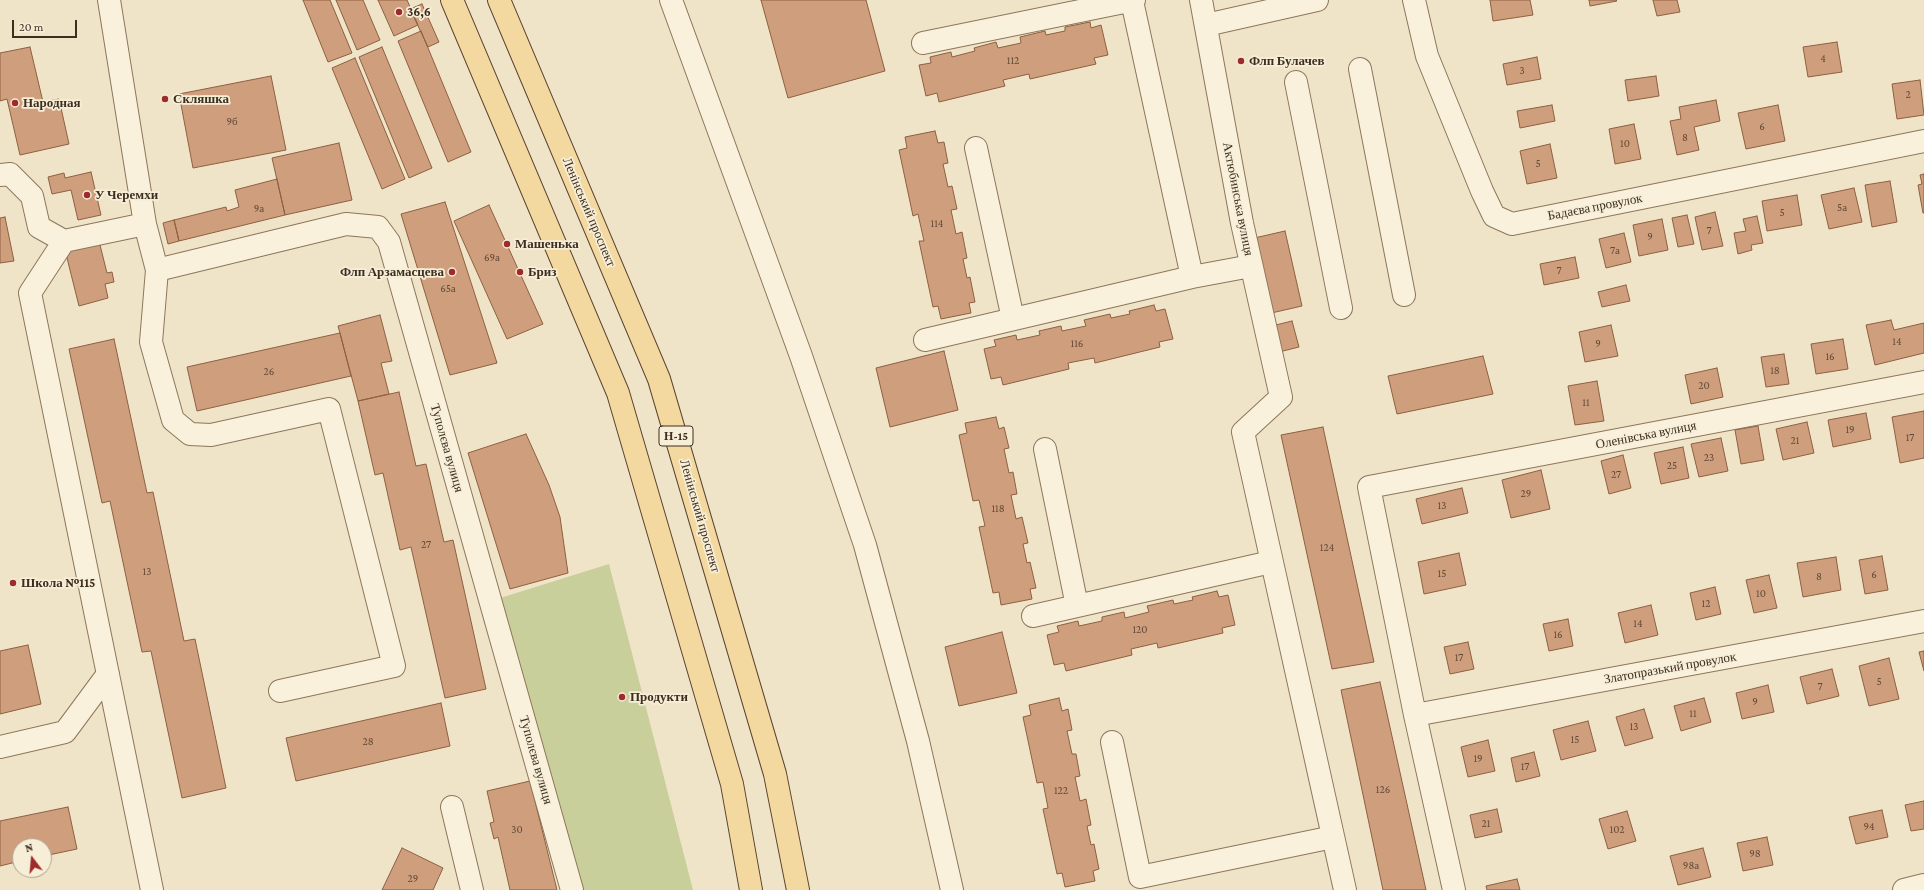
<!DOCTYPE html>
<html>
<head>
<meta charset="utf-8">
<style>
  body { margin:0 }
  #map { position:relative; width:1924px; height:890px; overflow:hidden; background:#f0e4c8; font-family:"Crimson Pro",serif }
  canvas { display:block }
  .north { position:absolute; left:12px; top:838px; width:40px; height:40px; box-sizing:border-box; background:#f7eed8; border:1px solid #ada18e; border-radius:50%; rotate:344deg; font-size:11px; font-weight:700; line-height:16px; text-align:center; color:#3d2e20 }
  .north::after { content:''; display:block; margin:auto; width:14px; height:18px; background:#9e2a2b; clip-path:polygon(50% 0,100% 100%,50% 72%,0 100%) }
  .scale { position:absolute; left:12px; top:20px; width:65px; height:18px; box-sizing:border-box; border:2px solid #3d2e20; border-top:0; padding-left:5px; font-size:12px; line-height:14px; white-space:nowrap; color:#3d2e20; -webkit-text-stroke:3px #f7eed8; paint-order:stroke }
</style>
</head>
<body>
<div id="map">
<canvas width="1924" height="890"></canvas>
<div class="north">N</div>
<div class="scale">20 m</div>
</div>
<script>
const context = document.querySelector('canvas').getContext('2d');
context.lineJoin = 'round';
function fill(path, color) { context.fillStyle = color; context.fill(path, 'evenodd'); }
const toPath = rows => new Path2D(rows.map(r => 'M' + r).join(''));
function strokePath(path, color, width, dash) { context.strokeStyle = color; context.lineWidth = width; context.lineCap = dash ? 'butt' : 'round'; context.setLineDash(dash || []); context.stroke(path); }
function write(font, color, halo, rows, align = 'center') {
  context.font = font + ' "Crimson Pro",serif'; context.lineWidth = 3.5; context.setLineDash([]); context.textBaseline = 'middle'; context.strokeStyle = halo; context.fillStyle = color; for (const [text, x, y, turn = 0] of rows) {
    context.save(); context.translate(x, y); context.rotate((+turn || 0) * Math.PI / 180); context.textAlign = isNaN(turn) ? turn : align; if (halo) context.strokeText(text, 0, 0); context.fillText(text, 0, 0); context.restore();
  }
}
fill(toPath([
  [609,564,693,890,576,890,497,599]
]), '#c9cf9b');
const building = toPath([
  [303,0,330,0,352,53,328,62,303,0],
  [336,0,363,0,380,40,357,50,336,0],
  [378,0,407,0,418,25,394,36,378,0],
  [761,0,866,0,885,71,788,98,761,0],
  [1490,0,1530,0,1533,15,1493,21,1490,0],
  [1589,0,1616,0,1617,1,1590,6,1589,0],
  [1653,0,1677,0,1680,12,1657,16,1653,0],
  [422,4,439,42,428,47,410,9,422,4],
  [1090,22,1091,28,1101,25,1108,55,1094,58,1096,64,1030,79,1029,74,1003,80,1005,86,939,102,937,93,926,96,919,65,931,63,930,57,951,52,952,57,975,51,974,48,996,42,998,48,1021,43,1020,37,1045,31,1046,35,1065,31,1065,27,1090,22],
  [421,31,471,152,448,162,398,41,421,31],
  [1837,42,1842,72,1808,77,1803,47,1837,42],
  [30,47,43,102,59,99,69,144,20,155,7,99,0,101,0,53,30,47],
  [382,47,432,168,409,178,359,57,382,47],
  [1537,57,1541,79,1507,85,1503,64,1537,57],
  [355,58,405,179,382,189,332,68,355,58],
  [271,76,286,150,193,168,179,94,271,76],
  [1656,76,1659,96,1628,101,1625,80,1656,76],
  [1920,80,1924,115,1897,119,1892,84,1920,80],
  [1716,100,1720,121,1694,127,1699,150,1677,155,1670,121,1681,119,1679,107,1716,100],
  [1552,105,1555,121,1520,128,1517,111,1552,105],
  [1778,105,1785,141,1746,149,1738,113,1778,105],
  [1634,124,1641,159,1615,164,1609,129,1634,124],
  [935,131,938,143,944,142,948,163,943,164,948,187,952,186,957,209,951,210,956,234,962,232,967,258,963,259,967,278,970,277,975,302,969,303,971,313,941,319,938,306,933,307,919,241,924,241,918,214,913,216,899,150,907,148,905,137,935,131],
  [339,143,352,200,285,215,272,158,339,143],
  [1550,144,1557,178,1527,184,1520,151,1550,144],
  [91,172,101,215,78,220,71,190,52,194,48,177,64,173,65,178,91,172],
  [1924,174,1924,213,1923,213,1918,185,1922,184,1920,175,1924,174],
  [277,179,285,215,179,241,174,220,226,207,227,211,239,207,235,190,277,179],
  [1890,181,1897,222,1872,227,1865,185,1890,181],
  [1854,188,1862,222,1829,229,1821,195,1854,188],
  [1797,195,1802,225,1767,231,1762,201,1797,195],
  [445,202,497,363,450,375,401,214,445,202],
  [489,205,543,324,507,339,454,221,489,205],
  [1715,212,1723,246,1702,250,1695,217,1715,212],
  [1687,215,1694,244,1678,247,1672,218,1687,215],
  [1757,216,1763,243,1751,245,1752,250,1738,254,1734,233,1746,231,1743,219,1757,216],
  [5,217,14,261,0,263,0,218,5,217],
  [1662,219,1668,250,1639,256,1633,225,1662,219],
  [174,220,179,241,168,244,163,223,174,220],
  [1285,231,1302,306,1267,314,1250,239,1285,231],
  [1624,233,1631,262,1606,268,1599,239,1624,233],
  [99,241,107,273,112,272,114,282,105,284,108,298,79,306,65,250,99,241],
  [1575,257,1579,278,1544,285,1540,264,1575,257],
  [1626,285,1630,301,1602,307,1598,292,1626,285],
  [1154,305,1156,311,1165,309,1173,339,1159,342,1160,347,1095,363,1094,358,1068,363,1069,369,1003,385,1001,377,991,379,984,349,996,346,994,340,1016,335,1017,340,1040,335,1039,331,1061,326,1062,331,1086,326,1084,320,1110,314,1111,318,1130,314,1129,311,1154,305],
  [380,315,392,361,381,363,389,394,358,401,338,326,380,315],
  [1891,320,1894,330,1924,323,1924,353,1875,365,1866,325,1891,320],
  [1292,321,1299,347,1279,352,1272,326,1292,321],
  [1611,325,1618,356,1585,362,1579,332,1611,325],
  [340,333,351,376,197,411,187,367,340,333],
  [114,339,147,493,153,492,184,641,195,639,226,788,182,798,151,651,142,652,110,501,102,503,69,349,114,339],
  [1843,339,1848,369,1816,374,1811,344,1843,339],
  [944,351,958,410,890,427,876,368,944,351],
  [1784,354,1789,384,1766,387,1761,357,1784,354],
  [1483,356,1493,394,1397,414,1388,376,1483,356],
  [1717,368,1723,397,1691,404,1685,375,1717,368],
  [1597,381,1604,421,1575,425,1568,386,1597,381],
  [399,392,416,466,426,464,444,542,453,540,486,689,445,698,411,547,400,550,383,473,375,475,358,401,399,392],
  [1924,411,1924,458,1900,463,1892,417,1924,411],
  [1866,413,1871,439,1833,447,1828,420,1866,413],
  [996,417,999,429,1004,427,1009,448,1004,449,1009,473,1013,472,1017,494,1011,495,1016,519,1022,517,1028,543,1023,544,1027,563,1030,562,1036,588,1030,589,1032,599,1001,605,999,592,993,593,979,527,985,526,979,500,973,501,959,435,967,433,965,423,996,417],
  [1807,422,1814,453,1783,460,1776,429,1807,422],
  [1758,426,1764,460,1741,464,1735,430,1758,426],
  [1323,427,1374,662,1332,669,1281,435,1323,427],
  [526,434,549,485,560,517,568,573,510,589,468,453,526,434],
  [1721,438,1728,471,1699,477,1691,444,1721,438],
  [1683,447,1689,478,1661,484,1654,453,1683,447],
  [1623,455,1631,488,1609,494,1601,461,1623,455],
  [1541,470,1550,509,1511,518,1502,480,1541,470],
  [1462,488,1468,513,1422,524,1416,499,1462,488],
  [1459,553,1466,585,1424,594,1418,562,1459,553],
  [1882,556,1888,590,1865,594,1859,560,1882,556],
  [1836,557,1841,590,1803,597,1797,563,1836,557],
  [1769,575,1777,608,1754,613,1746,580,1769,575],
  [1715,587,1721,614,1696,620,1690,593,1715,587],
  [1217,591,1219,597,1228,595,1235,625,1222,628,1223,633,1158,648,1157,643,1131,649,1132,655,1066,671,1064,663,1054,665,1047,635,1059,632,1057,626,1078,621,1079,626,1102,621,1102,617,1124,612,1125,618,1149,612,1147,606,1173,600,1174,604,1193,600,1192,597,1217,591],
  [1651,605,1658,635,1625,643,1618,613,1651,605],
  [1568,619,1573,646,1549,651,1543,624,1568,619],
  [1002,632,1017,693,959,706,945,647,1002,632],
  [1468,642,1474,669,1450,674,1444,647,1468,642],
  [28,645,41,704,0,714,0,651,28,645],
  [1924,651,1924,671,1919,652,1924,651],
  [1889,658,1899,699,1869,706,1859,666,1889,658],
  [1832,669,1839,696,1807,704,1800,677,1832,669],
  [1380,682,1426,890,1383,890,1341,690,1380,682],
  [1768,685,1774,712,1742,719,1736,693,1768,685],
  [1059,698,1062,711,1068,709,1072,730,1067,731,1072,754,1076,754,1080,776,1075,777,1080,801,1086,799,1091,825,1087,826,1091,845,1094,844,1099,869,1093,871,1095,881,1065,887,1062,873,1057,874,1043,809,1048,808,1043,782,1037,783,1023,717,1031,715,1029,705,1059,698],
  [1704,698,1711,722,1681,731,1674,706,1704,698],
  [441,703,450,746,296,781,286,738,441,703],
  [1644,709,1653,738,1625,746,1616,717,1644,709],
  [1588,721,1596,751,1561,760,1553,730,1588,721],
  [1488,740,1495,771,1468,777,1461,747,1488,740],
  [1534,752,1540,776,1516,782,1511,758,1534,752],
  [530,781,557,890,510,890,498,837,494,839,490,823,494,822,487,791,530,781],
  [1924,801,1924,829,1911,831,1905,805,1924,801],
  [68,807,77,849,44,856,44,846,20,846,20,861,0,866,0,821,68,807],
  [1497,809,1502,832,1475,838,1470,815,1497,809],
  [1882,810,1888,837,1856,844,1849,817,1882,810],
  [1627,811,1636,841,1608,849,1599,819,1627,811],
  [1767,837,1773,865,1743,871,1737,843,1767,837],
  [402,848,443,868,433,890,382,890,402,848],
  [1703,848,1711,877,1678,885,1670,856,1703,848],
  [1517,879,1520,890,1487,890,1486,886,1517,879]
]);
fill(building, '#cf9f7d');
strokePath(building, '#8d5f41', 1);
const minor = toPath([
  [109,0,145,224,157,270,151,342,173,420,190,434,211,435,329,409,394,666,280,691],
  [671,0,801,356,865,545,918,741,952,890],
  [1201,0,1242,223,1281,397,1243,432,1345,890],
  [1414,0,1427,56,1482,191,1494,216,1512,224,1924,141],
  [1206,25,1317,0],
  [923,43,1134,0],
  [1360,69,1404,295],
  [1296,82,1341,308],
  [976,148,1013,319],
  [0,175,10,174,32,196,39,227,64,241],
  [145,224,64,241,30,293,152,890],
  [157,270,346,224,378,227,389,242,572,890],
  [1192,277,1251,266],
  [925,340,1192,277,1132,1],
  [1045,449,1077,606],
  [1033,616,1271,562],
  [1415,715,1924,621],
  [1112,742,1140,877,1333,837],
  [0,747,65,732,108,674],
  [452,807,472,890],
  [1454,890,1415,715,1369,487,1924,382],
  [1904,890,1924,885]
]);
const major = toPath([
  [452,0,618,393,732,784,751,890],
  [499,0,659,379,775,774,798,890]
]);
strokePath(minor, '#8d765c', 24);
strokePath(major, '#5b4430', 24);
strokePath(minor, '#faf1dc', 22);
strokePath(major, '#f3d9a0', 22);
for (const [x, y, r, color] of [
  [399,12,4,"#9e2a2b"],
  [1241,61,4,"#9e2a2b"],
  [165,99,4,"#9e2a2b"],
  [15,103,4,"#9e2a2b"],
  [87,195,4,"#9e2a2b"],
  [507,244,4,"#9e2a2b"],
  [452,272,4,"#9e2a2b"],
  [520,272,4,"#9e2a2b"],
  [13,583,4,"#9e2a2b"],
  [622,697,4,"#9e2a2b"]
]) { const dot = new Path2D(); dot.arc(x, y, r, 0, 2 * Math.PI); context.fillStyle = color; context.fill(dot); strokePath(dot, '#f7eed8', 1.5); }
write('11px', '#624a37', null, [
  ["4",1823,59],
  ["112",1013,61],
  ["3",1522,71],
  ["2",1908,95],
  ["9б",232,122],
  ["6",1762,127],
  ["8",1685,138],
  ["10",1625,144],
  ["5",1538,164],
  ["5а",1842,208],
  ["9а",259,209],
  ["5",1782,213],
  ["114",937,224],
  ["7",1709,231],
  ["9",1650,237],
  ["7а",1615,251],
  ["69а",492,258],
  ["7",1559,271],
  ["65а",448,289],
  ["14",1897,342],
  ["116",1077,344],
  ["9",1598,344],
  ["16",1830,357],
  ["18",1775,371],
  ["26",269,372],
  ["20",1704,386],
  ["11",1586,403],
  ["19",1850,430],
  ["17",1910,438],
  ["21",1795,441],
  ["23",1709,458],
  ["25",1672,466],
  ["27",1616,475],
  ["29",1526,494],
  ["13",1442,506],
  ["118",998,509],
  ["27",426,545],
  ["124",1327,548],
  ["13",147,572],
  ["15",1442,574],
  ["6",1874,575],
  ["8",1819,577],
  ["10",1761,594],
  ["12",1706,604],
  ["14",1638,624],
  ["120",1140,630],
  ["16",1558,635],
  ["17",1459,658],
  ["5",1879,682],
  ["7",1820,687],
  ["9",1755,702],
  ["11",1693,714],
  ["13",1634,727],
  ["15",1575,740],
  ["28",368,742],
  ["19",1478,759],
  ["17",1525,767],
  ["126",1383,790],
  ["122",1061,791],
  ["21",1486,824],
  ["94",1869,827],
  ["30",517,830],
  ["102",1617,830],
  ["98",1755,854],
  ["98а",1691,866],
  ["29",413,879]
]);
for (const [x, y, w] of [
  [676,436,34]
]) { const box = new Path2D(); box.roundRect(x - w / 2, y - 10, w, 20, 3); context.fillStyle = '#f7eed8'; context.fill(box); strokePath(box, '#3d2e20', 1); }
write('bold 12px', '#3d2e20', null, [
  ["Н-15",676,436]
]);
write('bold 13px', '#3d2e20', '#f7eed8', [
  ["36,6",407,12],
  ["Флп Булачев",1249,61],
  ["Скляшка",173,99],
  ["Народная",23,103],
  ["У Черемхи",95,195],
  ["Машенька",515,244],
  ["Флп Арзамасцева",444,272,"right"],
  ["Бриз",528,272],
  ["Школа №115",21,583],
  ["Продукти",630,697]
], 'left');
write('13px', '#3d2e20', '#f7eed8', [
  ["Актюбинська вулиця",1238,199,79],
  ["Бадаєва провулок",1595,207,-11],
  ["Ленінський проспект",589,212,67],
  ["Оленівська вулиця",1646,435,-11],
  ["Туполєва вулиця",447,448,74],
  ["Ленінський проспект",700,516,74],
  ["Златопразький провулок",1670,668,-10],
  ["Туполєва вулиця",536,760,74]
]);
</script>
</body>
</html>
